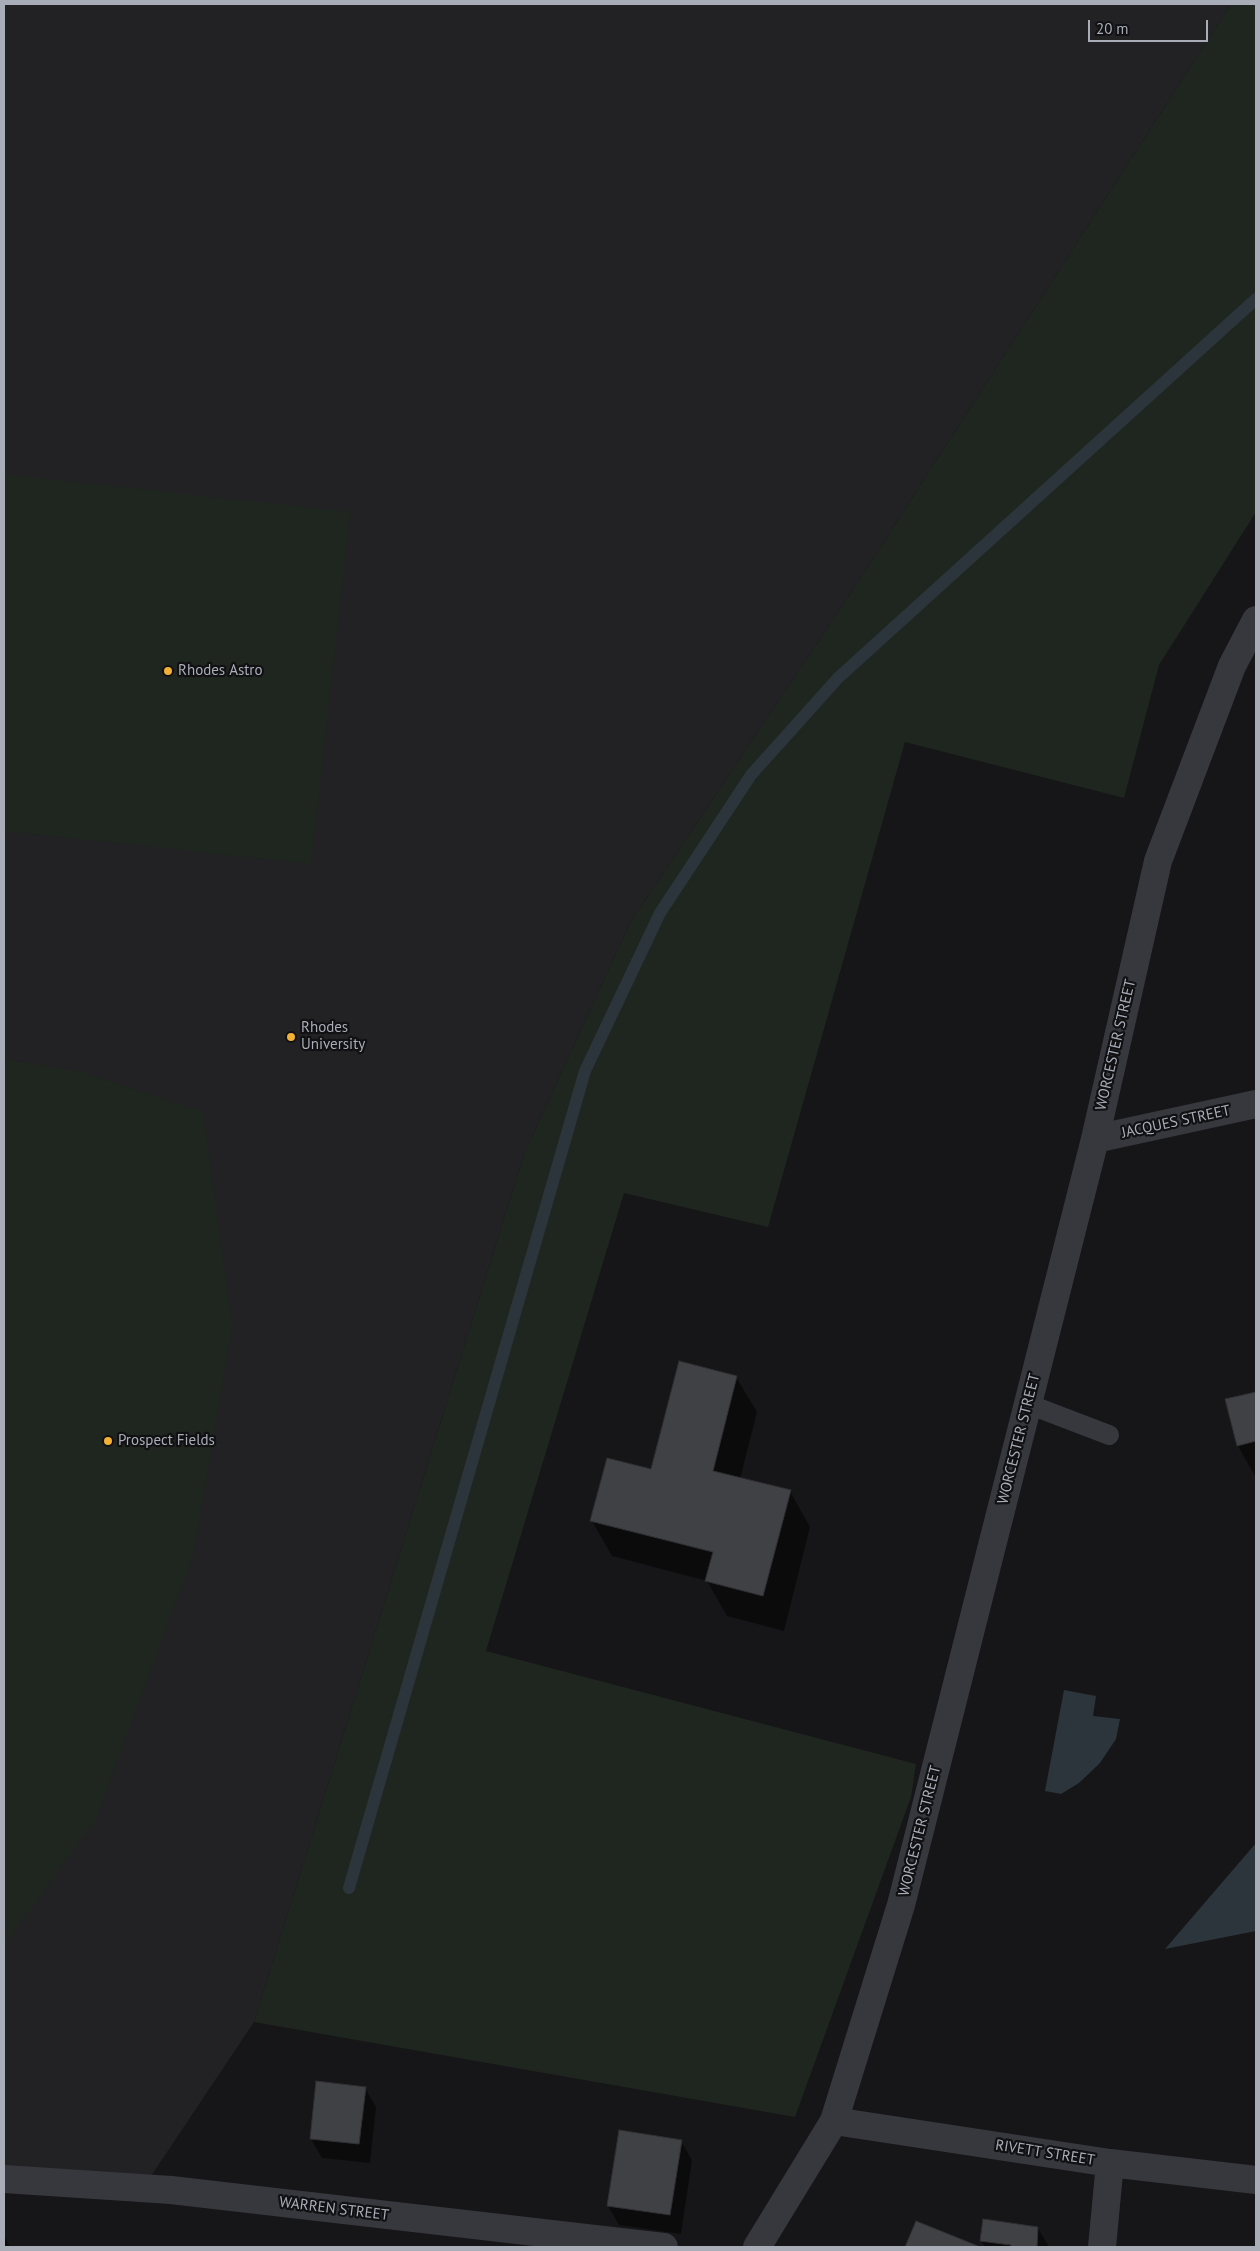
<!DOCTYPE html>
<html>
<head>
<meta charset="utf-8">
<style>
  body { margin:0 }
  #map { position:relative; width:1260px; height:2251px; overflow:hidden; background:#161618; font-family:"PT Sans",sans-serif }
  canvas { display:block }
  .frame { position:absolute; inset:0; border:5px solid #a8adb8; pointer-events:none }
  .scale { position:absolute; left:1088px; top:20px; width:120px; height:22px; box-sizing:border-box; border:2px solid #a8adb8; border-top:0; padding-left:6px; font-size:15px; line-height:18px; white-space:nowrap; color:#a8adb8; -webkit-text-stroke:4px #111113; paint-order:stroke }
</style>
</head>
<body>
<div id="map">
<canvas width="1260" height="2251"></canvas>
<div class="frame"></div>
<div class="scale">20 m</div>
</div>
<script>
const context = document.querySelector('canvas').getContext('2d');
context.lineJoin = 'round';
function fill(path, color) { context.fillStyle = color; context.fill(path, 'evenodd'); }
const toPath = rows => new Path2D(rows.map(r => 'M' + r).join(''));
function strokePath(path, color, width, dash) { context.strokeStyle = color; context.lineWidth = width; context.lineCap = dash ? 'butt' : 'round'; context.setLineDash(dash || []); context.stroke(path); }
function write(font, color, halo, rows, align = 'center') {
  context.font = font + ' "PT Sans",sans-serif'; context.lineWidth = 4.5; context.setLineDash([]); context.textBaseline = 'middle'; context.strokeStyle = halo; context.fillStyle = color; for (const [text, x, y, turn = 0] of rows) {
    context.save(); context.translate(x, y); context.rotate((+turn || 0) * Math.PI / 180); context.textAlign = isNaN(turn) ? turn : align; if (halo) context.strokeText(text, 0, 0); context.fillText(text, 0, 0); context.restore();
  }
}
fill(toPath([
  [4,4,1231,4,845,602,631,921,524,1154,254,2022,149,2179,4,2169]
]), '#222225');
fill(toPath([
  [1231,4,1256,4,1256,512,1159,665,1124,798,905,742,768,1227,624,1193,486,1651,916,1764,911,1797,795,2117,254,2022,524,1154,631,921,845,602],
  [4,474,350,512,311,864,4,831],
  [4,1059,79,1071,203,1112,232,1326,193,1556,95,1821,4,1946]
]), '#1e261f');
fill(toPath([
  [1064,1690,1096,1696,1093,1716,1120,1719,1116,1739,1100,1763,1079,1783,1061,1794,1045,1791],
  [1256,1843,1256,1931,1165,1949]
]), '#2c353c');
fill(toPath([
  [736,1377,757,1412,740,1479,790,1491,810,1527,784,1631,727,1616,707,1581,612,1556,592,1521,652,1471],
  [1256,1393,1256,1478,1238,1446,1226,1400],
  [317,2082,365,2088,376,2107,370,2163,322,2158,311,2139],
  [681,2141,692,2160,681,2234,619,2225,608,2206],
  [916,2223,976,2247,906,2247],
  [1038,2228,1049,2247,985,2247,981,2241],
  [4,2236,10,2247,4,2247]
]), '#0007');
strokePath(toPath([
  [349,1888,585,1071,660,913,751,775,838,678,1256,299]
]), '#2c353c', 12);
const building = toPath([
  [679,1361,737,1376,713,1471,791,1490,763,1596,705,1581,713,1552,590,1521,607,1458,651,1469,679,1361],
  [1256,1392,1256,1441,1237,1446,1225,1399,1256,1392],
  [316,2081,366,2087,359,2144,310,2139,316,2081],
  [619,2130,682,2140,670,2215,607,2206,619,2130],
  [983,2219,1038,2227,1037,2247,1010,2247,1011,2245,980,2241,983,2219],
  [916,2221,978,2246,977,2247,905,2247,916,2221]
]);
fill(building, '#404145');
strokePath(building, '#303034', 1);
strokePath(toPath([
  [1028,1404,1109,1435]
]), '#37383d', 20);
strokePath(toPath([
  [1095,1139,1256,1104],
  [834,2121,1110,2163,1256,2180],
  [4,2179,171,2190,664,2247],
  [757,2247,834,2121,901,1905,1095,1139,1158,861,1232,666,1256,620],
  [1102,2247,1110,2163]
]), '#37383d', 28);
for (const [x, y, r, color] of [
  [168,671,5,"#f2b134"],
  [291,1037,5,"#f2b134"],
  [108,1441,5,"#f2b134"]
]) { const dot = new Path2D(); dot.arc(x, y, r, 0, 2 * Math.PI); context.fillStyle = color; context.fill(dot); strokePath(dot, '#111113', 2); }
write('15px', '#a8adb8', '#111113', [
  ["Rhodes Astro",178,671],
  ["Rhodes",301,1028],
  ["University",301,1045],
  ["Prospect Fields",118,1441]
], 'left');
write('15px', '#a8adb8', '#111113', [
  ["WORCESTER STREET",1116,1045,-77],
  ["JACQUES STREET",1176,1122,-12],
  ["WORCESTER STREET",1019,1439,-76],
  ["WORCESTER STREET",920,1831,-76],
  ["RIVETT STREET",1045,2153,9],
  ["WARREN STREET",334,2209,7]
]);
</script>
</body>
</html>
